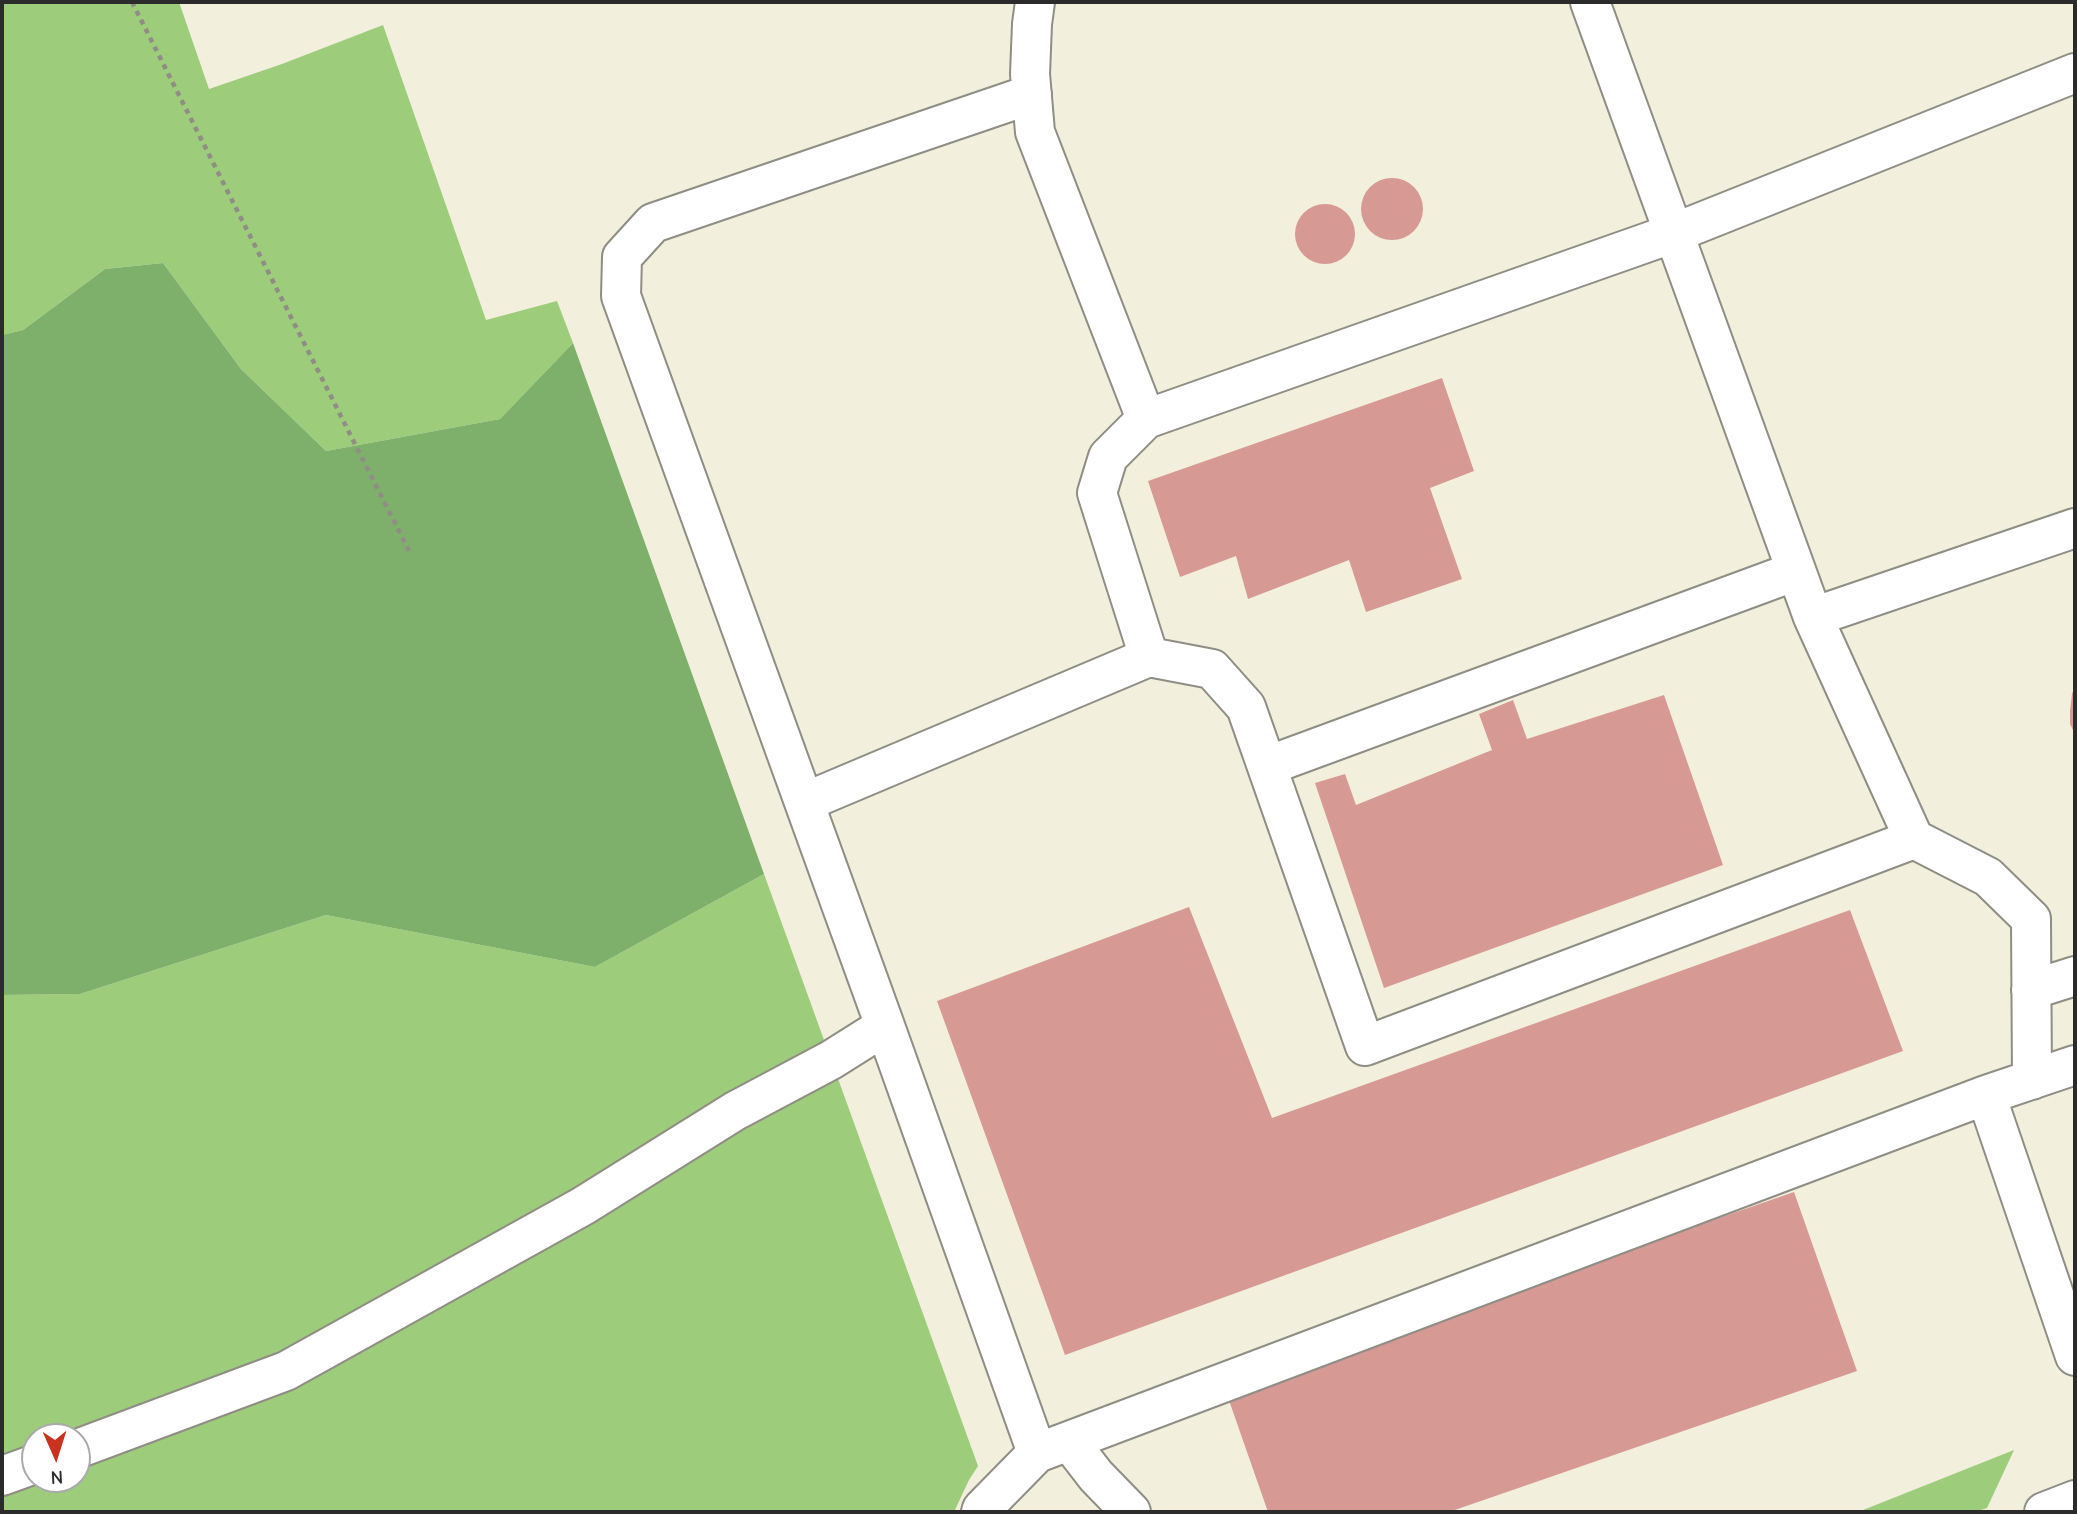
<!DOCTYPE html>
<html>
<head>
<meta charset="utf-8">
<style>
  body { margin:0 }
  #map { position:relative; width:2077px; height:1514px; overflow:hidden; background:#f3efdd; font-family:"Comic Neue",sans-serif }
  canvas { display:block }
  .frame { position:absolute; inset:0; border:4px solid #2b2b2b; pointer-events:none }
  .north { position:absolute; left:21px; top:1423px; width:70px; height:70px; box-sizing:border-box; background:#fff; border:2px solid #aaa; border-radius:50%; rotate:177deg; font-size:19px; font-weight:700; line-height:28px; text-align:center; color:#2b2b2b }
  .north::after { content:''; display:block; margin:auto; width:24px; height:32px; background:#c8321e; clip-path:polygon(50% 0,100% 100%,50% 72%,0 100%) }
</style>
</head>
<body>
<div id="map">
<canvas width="2077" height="1514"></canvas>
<div class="frame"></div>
<div class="north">N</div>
</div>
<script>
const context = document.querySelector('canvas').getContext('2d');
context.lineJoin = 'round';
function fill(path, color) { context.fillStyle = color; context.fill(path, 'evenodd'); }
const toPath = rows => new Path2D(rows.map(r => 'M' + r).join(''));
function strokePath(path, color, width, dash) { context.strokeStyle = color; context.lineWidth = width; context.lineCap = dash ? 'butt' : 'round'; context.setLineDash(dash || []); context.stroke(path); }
fill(toPath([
  [2,2,179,2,209,89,282,64,383,25,486,320,557,301,573,343,500,419,326,451,241,369,163,263,105,269,23,330,2,335],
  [764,874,978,1466,969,1480,954,1512,2,1512,2,995,80,994,326,915,595,967],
  [35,1437,77,1437,77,1479,35,1479],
  [2014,1450,1987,1508,1975,1512,1858,1512]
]), '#9dcc7b');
fill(toPath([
  [163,263,241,369,326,451,500,419,573,343,764,874,595,967,326,915,80,994,2,995,2,335,23,330,105,269]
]), '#7eb06b');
fill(toPath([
  '1361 209a31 31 0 1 1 62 0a31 31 0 1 1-62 0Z',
  '1295 234a30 30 0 1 1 60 0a30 30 0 1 1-60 0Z',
  [1442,378,1474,471,1430,488,1462,579,1366,612,1349,560,1248,599,1236,556,1180,577,1148,481],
  [2075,685,2075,734,2070,724,2070,711,2072,694],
  [1664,695,1723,865,1384,988,1315,783,1345,774,1356,805,1492,750,1479,714,1513,700,1527,739],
  [1189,907,1272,1118,1850,910,1903,1051,1065,1355,937,1001],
  [1794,1192,1857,1371,1449,1512,1268,1512,1225,1389]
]), '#d79994');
const minor = toPath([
  [1035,2,1032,24,1030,74,1035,132,1146,419,1674,233,2075,73],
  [1590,2,1813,617,1914,839,1988,877,2031,919,2032,1080],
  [1032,94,653,223,622,257,621,296,885,1026,1037,1453,1986,1095,2075,1065],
  [1813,617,2075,528],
  [1149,657,1212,669,1246,707,1365,1046,1914,839],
  [1267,766,1796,571],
  [805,802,1149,657,1097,493,1108,457,1146,419],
  [2031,990,2075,976],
  [1986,1095,2075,1356],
  [1069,1441,1096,1476,1131,1512],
  [77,1449,286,1371,583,1206,735,1111,831,1060,885,1026],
  [2,1476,35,1464],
  [981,1512,982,1509,1037,1453],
  [2044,1512,2075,1500]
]);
strokePath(minor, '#8f8d84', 42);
strokePath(toPath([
  [132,2,411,555]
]), '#8f8d84', 4.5, [5, 5]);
strokePath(minor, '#fff', 38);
</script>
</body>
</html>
